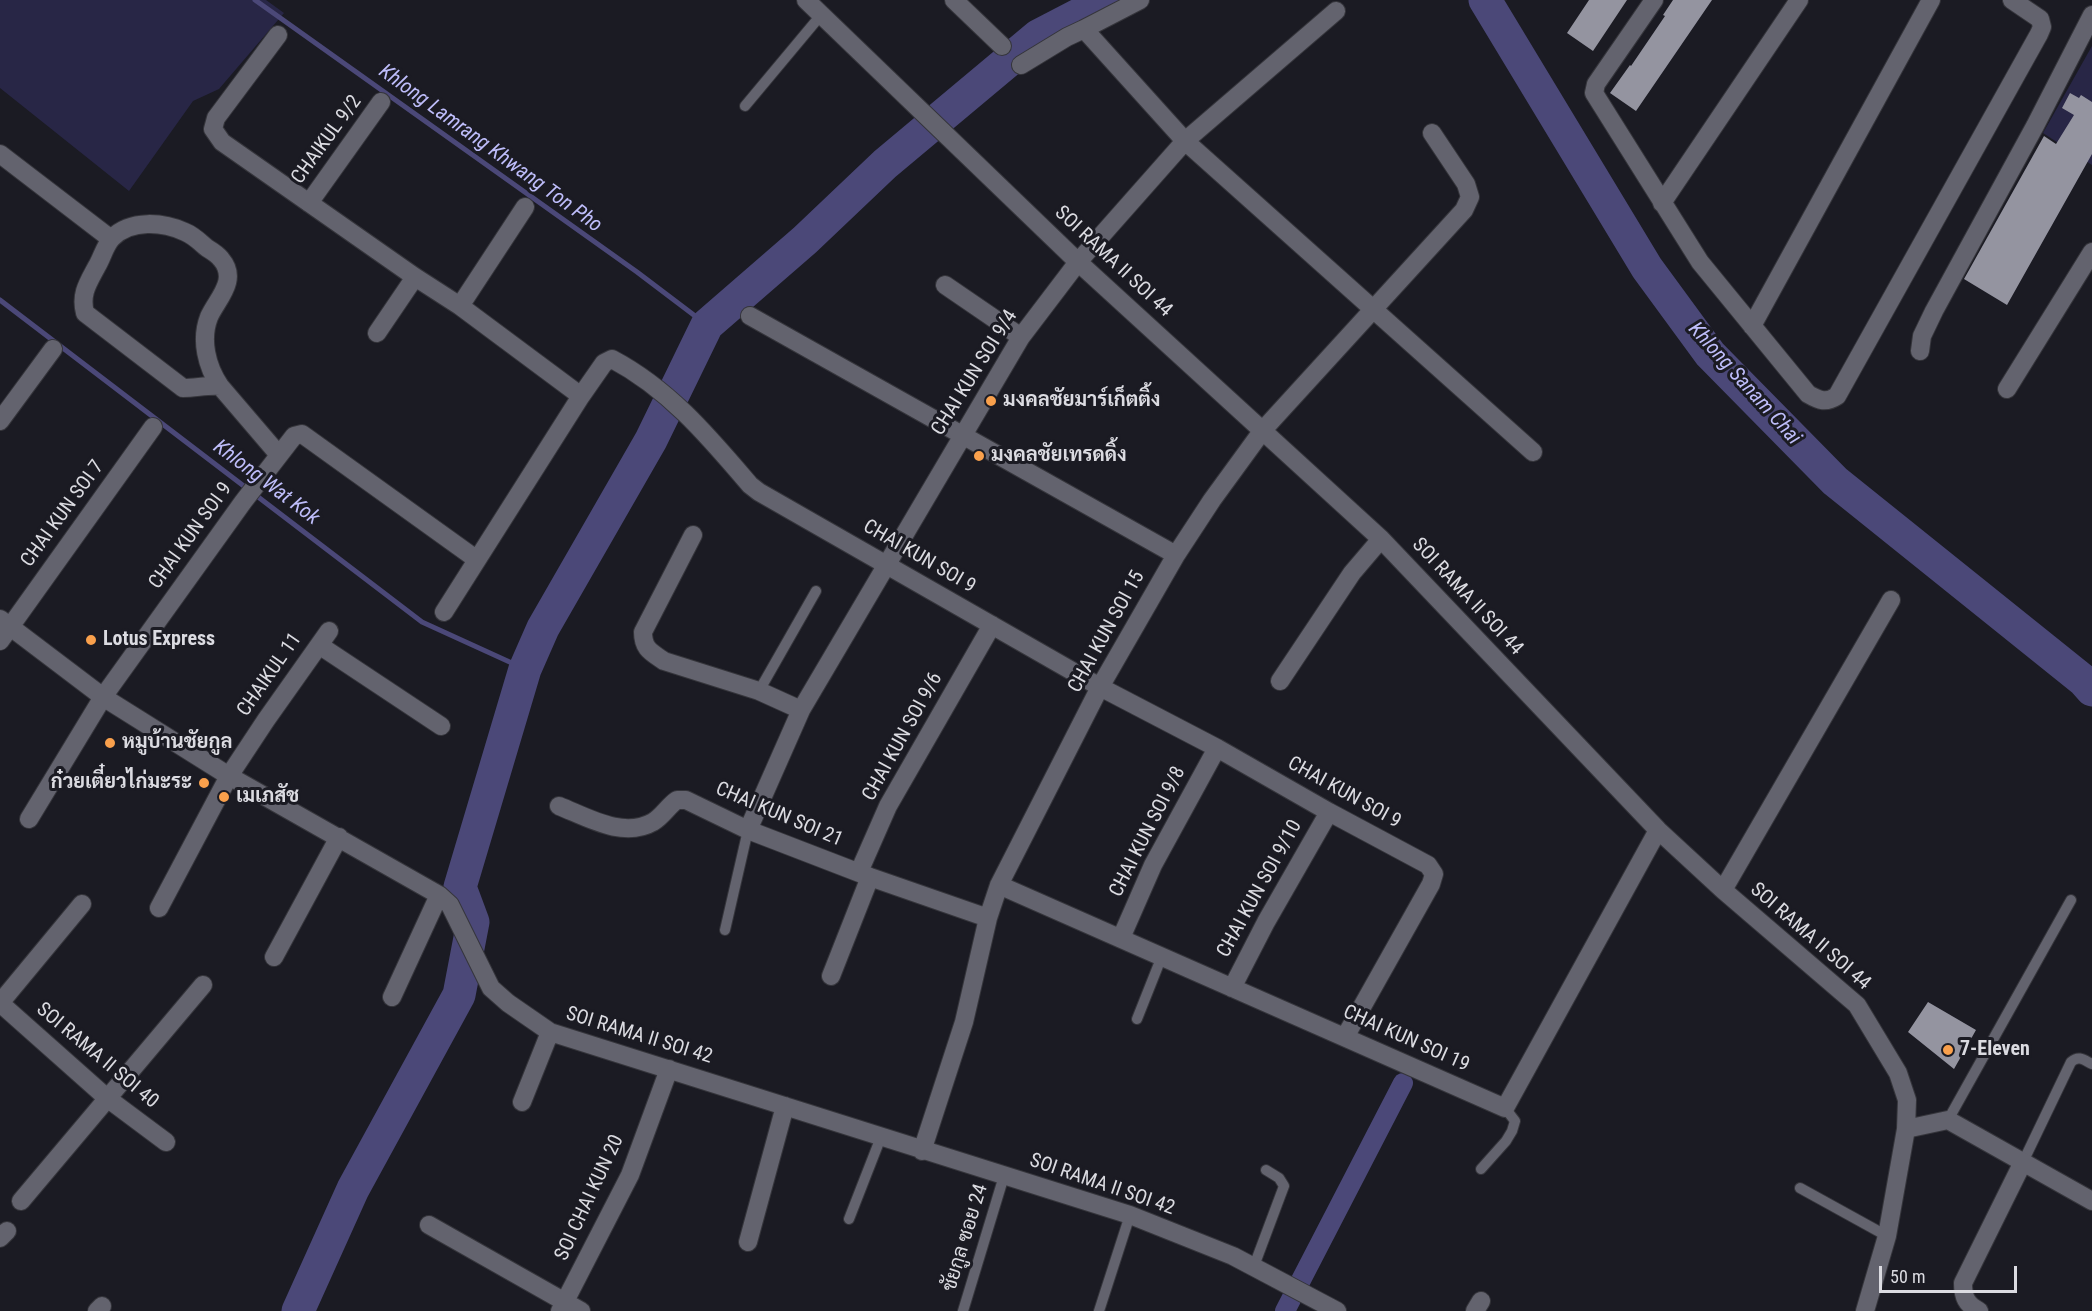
<!DOCTYPE html>
<html>
<head>
<meta charset="utf-8">
<style>
  body { margin:0 }
  #map { position:relative; width:2092px; height:1311px; overflow:hidden; background:#1b1b23; font-family:"Roboto Condensed",sans-serif }
  canvas { display:block }
  .scale { position:absolute; left:1879px; top:1266px; width:138px; height:27px; box-sizing:border-box; border:3px solid #dbdbe1; border-top:0; padding-left:8px; font-size:18px; line-height:21px; white-space:nowrap; color:#dbdbe1; -webkit-text-stroke:4px #1b1b23; paint-order:stroke }
</style>
</head>
<body>
<div id="map">
<canvas width="2092" height="1311"></canvas>
<div class="scale">50 m</div>
</div>
<script>
const ctx = document.querySelector('canvas').getContext('2d');
ctx.lineJoin = 'round';
function fillPath(path, color) {
  ctx.fillStyle = color;
  ctx.fill(path, 'evenodd');
}
function trace(path, color, width, dash) {
  ctx.strokeStyle = color;
  ctx.lineWidth = width;
  ctx.lineCap = dash ? 'butt' : 'round';
  ctx.setLineDash(dash || []);
  ctx.stroke(path);
}
function write(font, color, halo, rows, align = 'center') {
  ctx.font = font + ' "Roboto Condensed",Sarabun,sans-serif';
  ctx.lineWidth = 6;
  ctx.setLineDash([]);
  ctx.textBaseline = 'middle';
  ctx.strokeStyle = halo;
  ctx.fillStyle = color;
  for (const [text, x, y, turn = 0] of rows) {
    ctx.save();
    ctx.translate(x, y);
    ctx.rotate((+turn || 0) * Math.PI / 180);
    ctx.textAlign = isNaN(turn) ? turn : align;
    if (halo) ctx.strokeText(text, 0, 0);
    ctx.fillText(text, 0, 0);
    ctx.restore();
  }
}
fillPath(new Path2D(`
  M0 0H266L284 13 219 89 193 101 129 191 0 88Z
  M2092 46V165L2043 133Z`), '#282646');
trace(new Path2D(`
  M255 0 637 272 707 325
  M0 300 422 622 525 669`), '#4b4878', 5);
trace(new Path2D(`
  M1285 1311 1403 1083`), '#4b4878', 20);
trace(new Path2D(`
  M1485 0 1647 268 1710 354 1835 481 2084 681 2092 690
  M298 1311 353 1189 459 995 473 922 460 887 525 669 543 628 651 440 707 325 805 240 885 164 1038 36 1107 0`), '#4b4878', 33);
fillPath(new Path2D(`
  M1589 0H1627L1593 51 1567 33Z
  M1673 0H1712L1636 111 1610 93 1630 65 1631 66 1665 16 1663 15Z
  M2070 93 2079 98 2081 95 2092 102V154L2007 305 1964 279 2044 136 2056 144 2074 115 2062 108Z
  M1928 1002 1976 1030 1954 1069 1908 1032Z`), '#9494a0');
const lane = new Path2D(`
  M745 106 821 15
  M759 691 816 591
  M725 930 748 830
  M1137 1019 1162 956
  M1948 1120 2071 900
  M2023 1162 2071 1062C2079 1055 2084 1060 2092 1064
  M1481 1169 1506 1141 1512 1131 1515 1121 1505 1108
  M1800 1188 1887 1236
  M849 1219 881 1137
  M1254 1266 1284 1186 1279 1178 1266 1170
  M963 1311 1004 1176
  M1099 1311 1130 1215`);
const street = new Path2D(`
  M806 0 1078 262 1381 539 1658 830 1723 890 1857 1005 1898 1073 1907 1100 1906 1129 1887 1236 1865 1311
  M954 0 1002 46
  M1654 0 1596 84 1594 93 1700 262 1808 394C1820 401 1826 403 1837 396L2039 34 2042 27 2040 19 2012 0
  M1084 29 1140 0
  M278 35 216 118 213 129 222 142 415 277 460 306 581 396
  M1021 65 1067 37 1084 29 1185 141 1533 452
  M0 154 111 239
  M309 203 381 102
  M1662 203 1799 0
  M945 285 1021 337
  M460 306 525 207
  M750 316 1176 555
  M1752 326 1931 0
  M377 333 415 277
  M1920 351 1922 336 1934 311 2035 126 2092 15
  M220 386C207 367 200 340 209 317 217 299 239 280 221 259 218 255 212 251 207 248 200 242 193 235 185 232 163 222 131 219 112 238 105 245 102 258 97 266 88 283 80 294 85 313L183 388C196 388 207 385 220 386L279 455
  M2007 389 2092 252
  M0 421 53 349
  M693 535 643 632C643 649 651 652 664 661L759 691 801 710
  M444 612 581 396 604 363 612 359C669 389 709 437 750 485L759 492 1100 687 1217 748 1329 812 1428 865 1434 874 1431 884 1345 1037
  M0 619 103 697 229 776 439 895 450 905 491 988 508 1003 550 1032 1130 1215 1233 1256 1337 1311
  M0 641 153 427
  M319 645 441 726
  M1280 681 1352 573 1381 539
  M559 806C587 817 623 839 653 822 663 816 668 806 677 800H686L748 830 870 877 988 918
  M29 819 103 697 243 502 294 436 302 434 476 559
  M748 830 801 710 1021 337 1078 262 1185 141 1336 11
  M859 872 888 806 992 625
  M999 885 1505 1108 1658 830
  M1723 890 1891 600
  M159 908 229 776 266 720 329 631
  M1121 938 1153 865 1217 748
  M274 957 339 837
  M831 976 870 877
  M1232 988 1266 922 1329 812
  M392 997 439 895
  M0 1003 107 1098 166 1142
  M0 1003 82 904
  M522 1102 550 1032
  M1906 1129 1948 1120 2092 1201
  M922 1151 964 1022 988 918 999 885 1100 687 1176 555 1212 500 1263 430 1464 210 1470 197 1466 184 1432 133
  M21 1201 203 985
  M429 1225 581 1311
  M0 1238 7 1231
  M748 1242 785 1106
  M97 1311 102 1306
  M560 1311 630 1175 669 1069
  M1475 1311 1481 1301
  M1979 1311C1966 1304 1963 1297 1963 1283L2023 1162`);
trace(lane, '#35353b', 12);
trace(street, '#35353b', 20);
trace(lane, '#63636e', 10);
trace(street, '#63636e', 18);
for (const [x, y, r, color] of [
  [991,401,6,"#f9a04c"],
  [979,456,6,"#f9a04c"],
  [91,640,6,"#f9a04c"],
  [110,743,6,"#f9a04c"],
  [204,783,6,"#f9a04c"],
  [224,797,6,"#f9a04c"],
  [1948,1050,6,"#f9a04c"]
]) {
  const dot = new Path2D();
  dot.arc(x, y, r, 0, 2 * Math.PI);
  ctx.fillStyle = color;
  ctx.fill(dot);
  trace(dot, '#1b1b23', 2);
}
write('20px', '#dbdbe1', '#1b1b23', [
  ["CHAIKUL 9/2",327,140,-54],
  ["SOI RAMA II SOI 44",1113,262,43],
  ["CHAI KUN SOI 9/4",975,373,-58],
  ["CHAI KUN SOI 7",63,514,-54],
  ["CHAI KUN SOI 9",191,536,-54],
  ["CHAI KUN SOI 9",919,557,30],
  ["SOI RAMA II SOI 44",1467,597,47],
  ["CHAI KUN SOI 15",1107,632,-61],
  ["CHAIKUL 11",270,675,-55],
  ["CHAI KUN SOI 9/6",903,737,-61],
  ["CHAI KUN SOI 9",1344,793,29],
  ["CHAI KUN SOI 21",779,815,23],
  ["CHAI KUN SOI 9/8",1148,832,-63],
  ["CHAI KUN SOI 9/10",1260,889,-61],
  ["SOI RAMA II SOI 44",1810,937,41],
  ["SOI RAMA II SOI 42",639,1036,17],
  ["CHAI KUN SOI 19",1406,1039,24],
  ["SOI RAMA II SOI 40",97,1056,40],
  ["SOI RAMA II SOI 42",1102,1185,19],
  ["SOI CHAI KUN 20",590,1198,-65],
  ["ชัยกูล ซอย 24",966,1238,-73]
]);
write('bold 20px', '#dbdbe1', '#1b1b23', [
  ["มงคลชัยมาร์เก็ตติ้ง",1003,401],
  ["มงคลชัยเทรดดิ้ง",991,456],
  ["Lotus Express",103,640],
  ["หมูบ้านชัยกูล",122,743],
  ["ก๋วยเตี๋ยวไก่มะระ",192,783,"right"],
  ["เมเภสัช",236,797],
  ["7-Eleven",1960,1050]
], 'left');
write('italic 21px', '#bebdfa', '#1b1b23', [
  ["Khlong Lamrang Khwang Ton Pho",490,149,36],
  ["Khlong Sanam Chai",1744,384,48],
  ["Khlong Wat Kok",266,483,37]
]);
</script>
</body>
</html>
